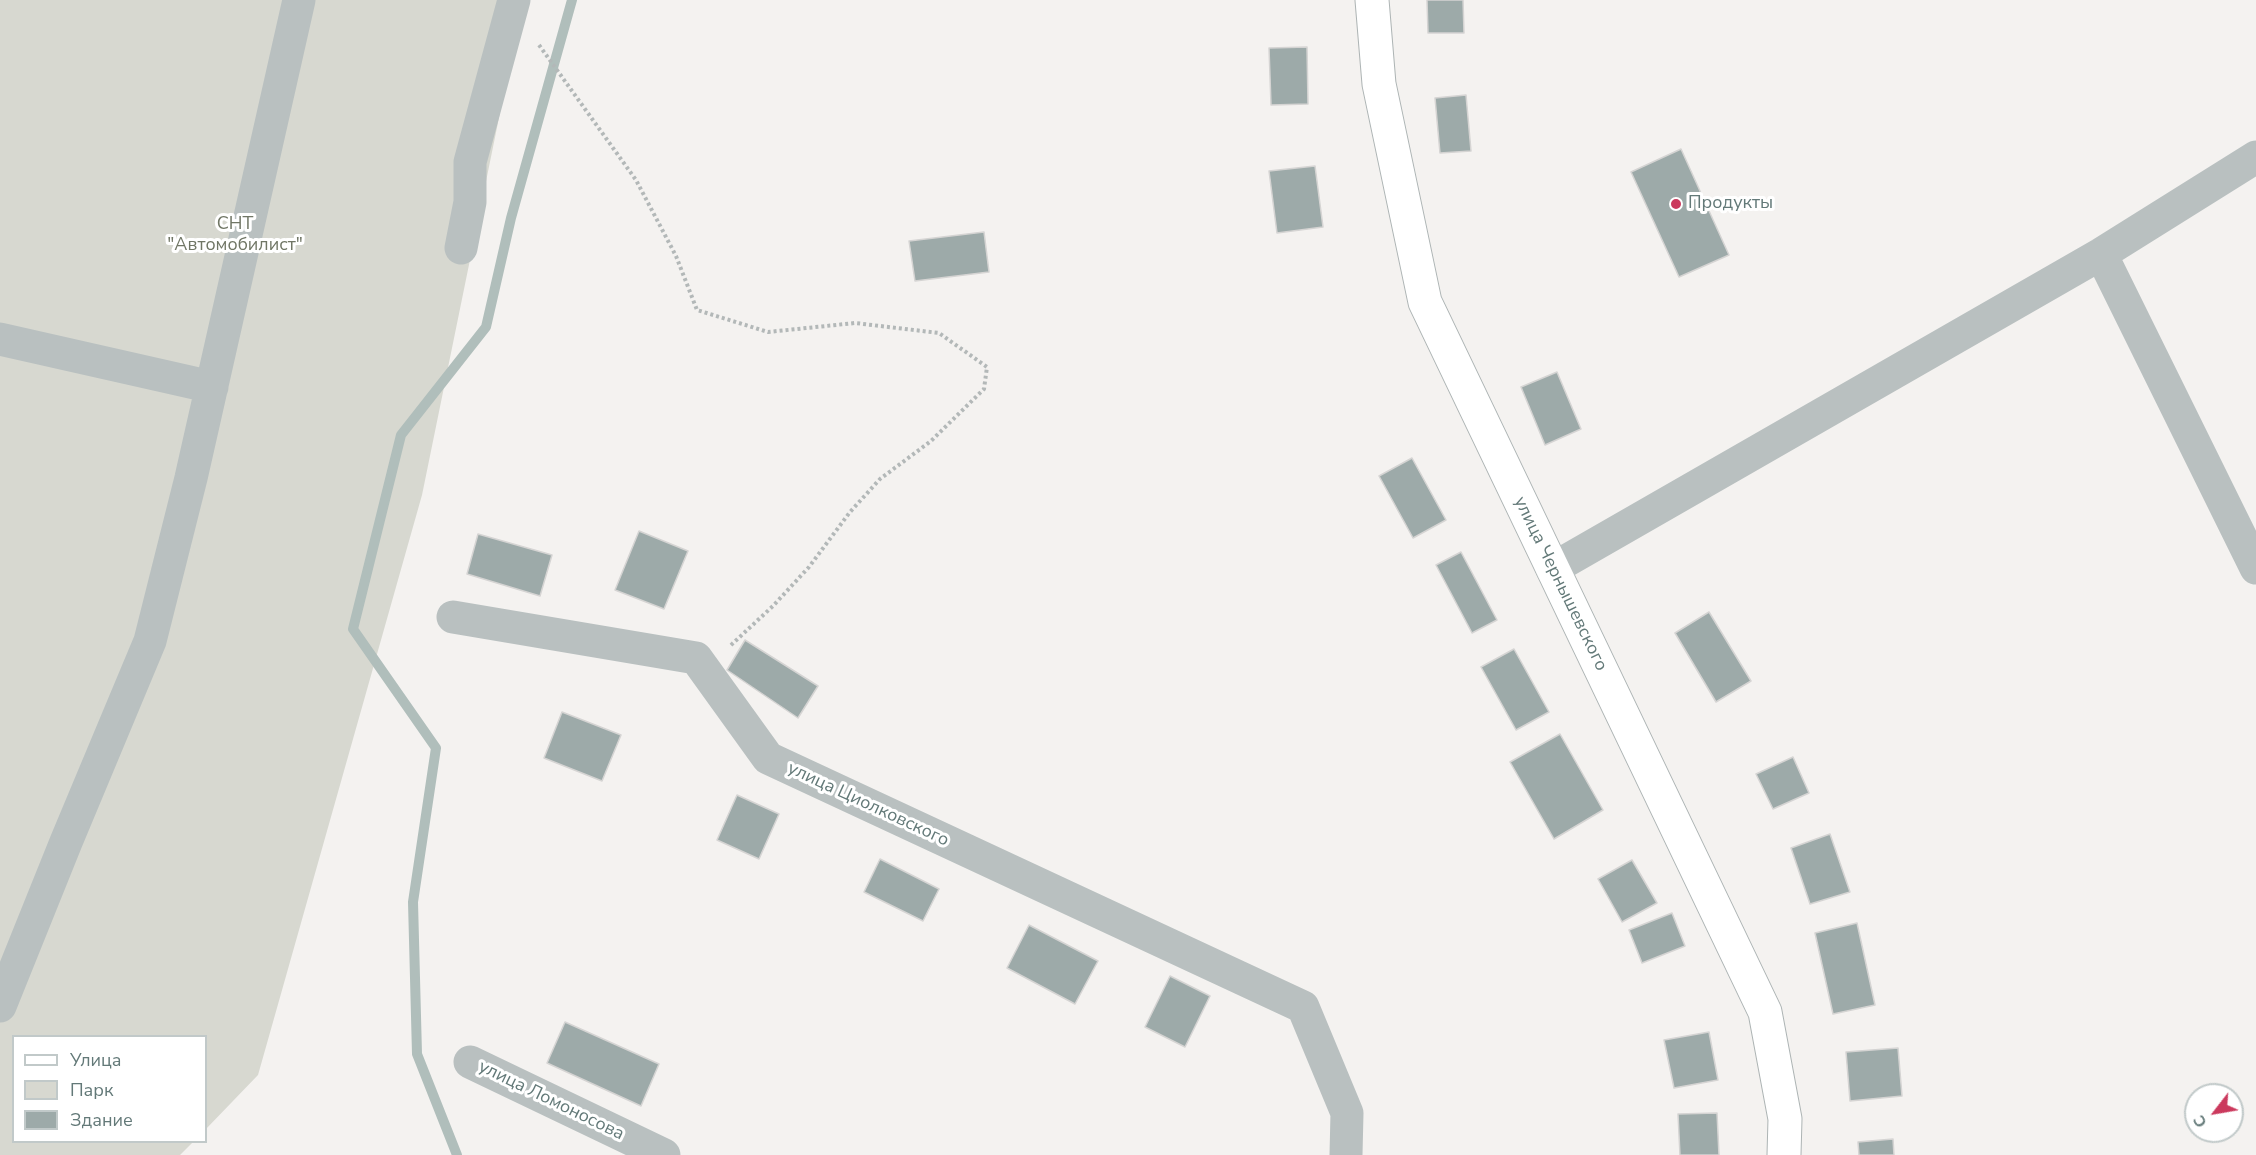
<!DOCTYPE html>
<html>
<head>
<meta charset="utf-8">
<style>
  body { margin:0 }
  #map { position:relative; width:2256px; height:1155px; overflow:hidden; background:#f4f2f0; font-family:"Nunito Sans",sans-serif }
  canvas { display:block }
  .legend { position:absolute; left:12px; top:1035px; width:195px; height:108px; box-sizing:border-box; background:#fff; border:2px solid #c1c9c9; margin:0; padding:8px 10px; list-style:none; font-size:18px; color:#637978 }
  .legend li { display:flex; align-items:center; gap:12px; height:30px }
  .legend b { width:30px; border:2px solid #c1c9c9 }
  .north { position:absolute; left:2184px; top:1083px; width:60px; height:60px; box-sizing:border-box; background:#fff; border:2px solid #c1c9c9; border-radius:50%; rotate:239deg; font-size:16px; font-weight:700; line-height:24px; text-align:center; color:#637978 }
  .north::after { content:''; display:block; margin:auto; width:21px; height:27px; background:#cb395d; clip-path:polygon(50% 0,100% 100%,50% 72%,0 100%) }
</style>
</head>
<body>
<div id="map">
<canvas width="2256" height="1155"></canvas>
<ul class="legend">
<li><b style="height:8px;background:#fff"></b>Улица</li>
<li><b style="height:16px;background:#d7d8d0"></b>Парк</li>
<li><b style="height:16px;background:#9daaa9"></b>Здание</li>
</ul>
<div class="north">С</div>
</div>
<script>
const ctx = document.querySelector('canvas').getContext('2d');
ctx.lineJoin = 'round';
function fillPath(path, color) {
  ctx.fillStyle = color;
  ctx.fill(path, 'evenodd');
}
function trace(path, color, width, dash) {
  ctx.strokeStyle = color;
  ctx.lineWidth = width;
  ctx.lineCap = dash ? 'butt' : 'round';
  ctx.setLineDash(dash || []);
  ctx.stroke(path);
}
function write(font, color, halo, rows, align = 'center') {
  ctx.font = font + ' "Nunito Sans",sans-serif';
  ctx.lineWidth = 6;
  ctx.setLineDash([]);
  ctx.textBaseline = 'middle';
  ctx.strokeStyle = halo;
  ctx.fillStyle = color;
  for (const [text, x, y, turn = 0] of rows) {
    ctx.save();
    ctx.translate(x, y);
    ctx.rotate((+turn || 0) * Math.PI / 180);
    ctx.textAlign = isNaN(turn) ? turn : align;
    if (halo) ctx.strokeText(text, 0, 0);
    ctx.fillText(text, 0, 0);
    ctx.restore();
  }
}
fillPath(new Path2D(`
  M0 0H523L422 495 258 1075 206 1129V1036H14V1142H193L180 1155H0Z`), '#d7d8d0');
trace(new Path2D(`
  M457 1155 417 1054 413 902 436 748 353 629 401 435 486 327 511 218 572 0`), '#b0bebb', 10);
const building = new Path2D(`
  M1427 0H1463L1464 33H1428Z
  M1307 47 1308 104 1271 105 1269 48Z
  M1466 95 1471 151 1440 153 1435 98Z
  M1681 149 1729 255 1679 277 1631 172Z
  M1315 166 1323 227 1277 233 1269 171Z
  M984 232 989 272 915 281 909 241Z
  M1557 372 1581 429 1545 445 1521 387Z
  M1412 458 1446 520 1413 538 1379 476Z
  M639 531 688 551 664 609 615 590Z
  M478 534 552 555 540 596 467 574Z
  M1461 552 1497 620 1472 633 1436 565Z
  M1709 612 1751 681 1716 702 1675 633Z
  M745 640 818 686 798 718 727 670Z
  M1514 649 1549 712 1516 730 1481 667Z
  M562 712 621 735 602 781 544 758Z
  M1560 734 1603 810 1554 839 1510 762Z
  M1793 757 1809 793 1773 809 1756 774Z
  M737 795 779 814 759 859 717 840Z
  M1830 834 1850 892 1810 904 1791 848Z
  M880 859 939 889 923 921 864 892Z
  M1632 860 1657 903 1622 922 1598 879Z
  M1672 913 1685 946 1642 963 1629 930Z
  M1857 923 1875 1005 1833 1014 1815 933Z
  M1029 925 1098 961 1075 1004 1007 968Z
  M1170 976 1210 996 1185 1047 1145 1027Z
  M565 1022 659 1064 641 1106 547 1063Z
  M1709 1032 1718 1080 1674 1088 1664 1040Z
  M1898 1048 1902 1096 1850 1101 1846 1052Z
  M1717 1113 1719 1155H1680L1678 1114Z
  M1893 1139 1894 1155H1859L1858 1142Z`);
fillPath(building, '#9daaa9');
trace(building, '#d5d4d3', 1.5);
const major = new Path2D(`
  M1372 0 1379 84 1425 302 1765 1012 1785 1119 1784 1155`);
trace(major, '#adb4b4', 35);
trace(new Path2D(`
  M539 45 636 180 676 256 697 310 768 332 855 323 939 333 987 367 984 389 931 441 880 479 850 512 809 567 773 606 730 646`), '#b3b8b8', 4, [3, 3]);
trace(new Path2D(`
  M461 248 470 202V162L514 0
  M2101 254 2256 568
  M0 339 212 387
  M1552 569 2101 254 2256 157
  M453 617 696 658 768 758 1303 1007 1347 1113 1346 1155
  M0 1006 66 842 150 641 191 478 299 0
  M470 1062 664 1155`), '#b9c0c0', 33);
trace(major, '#fff', 33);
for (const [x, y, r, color] of [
  [1676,204,6,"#cb395d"]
]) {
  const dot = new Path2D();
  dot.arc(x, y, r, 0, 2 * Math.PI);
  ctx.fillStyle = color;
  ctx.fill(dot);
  trace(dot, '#fff', 2);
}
write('18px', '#637978', '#fff', [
  ["Продукты",1688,204]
], 'left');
write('18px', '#707665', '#fff', [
  ["СНТ",235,225],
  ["\"Автомобилист\"",235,246]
]);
write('18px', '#637978', '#fff', [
  ["улица Чернышевского",1560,584,64],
  ["улица Циолковского",868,805,25],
  ["улица Ломоносова",551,1101,26]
]);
</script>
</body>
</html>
